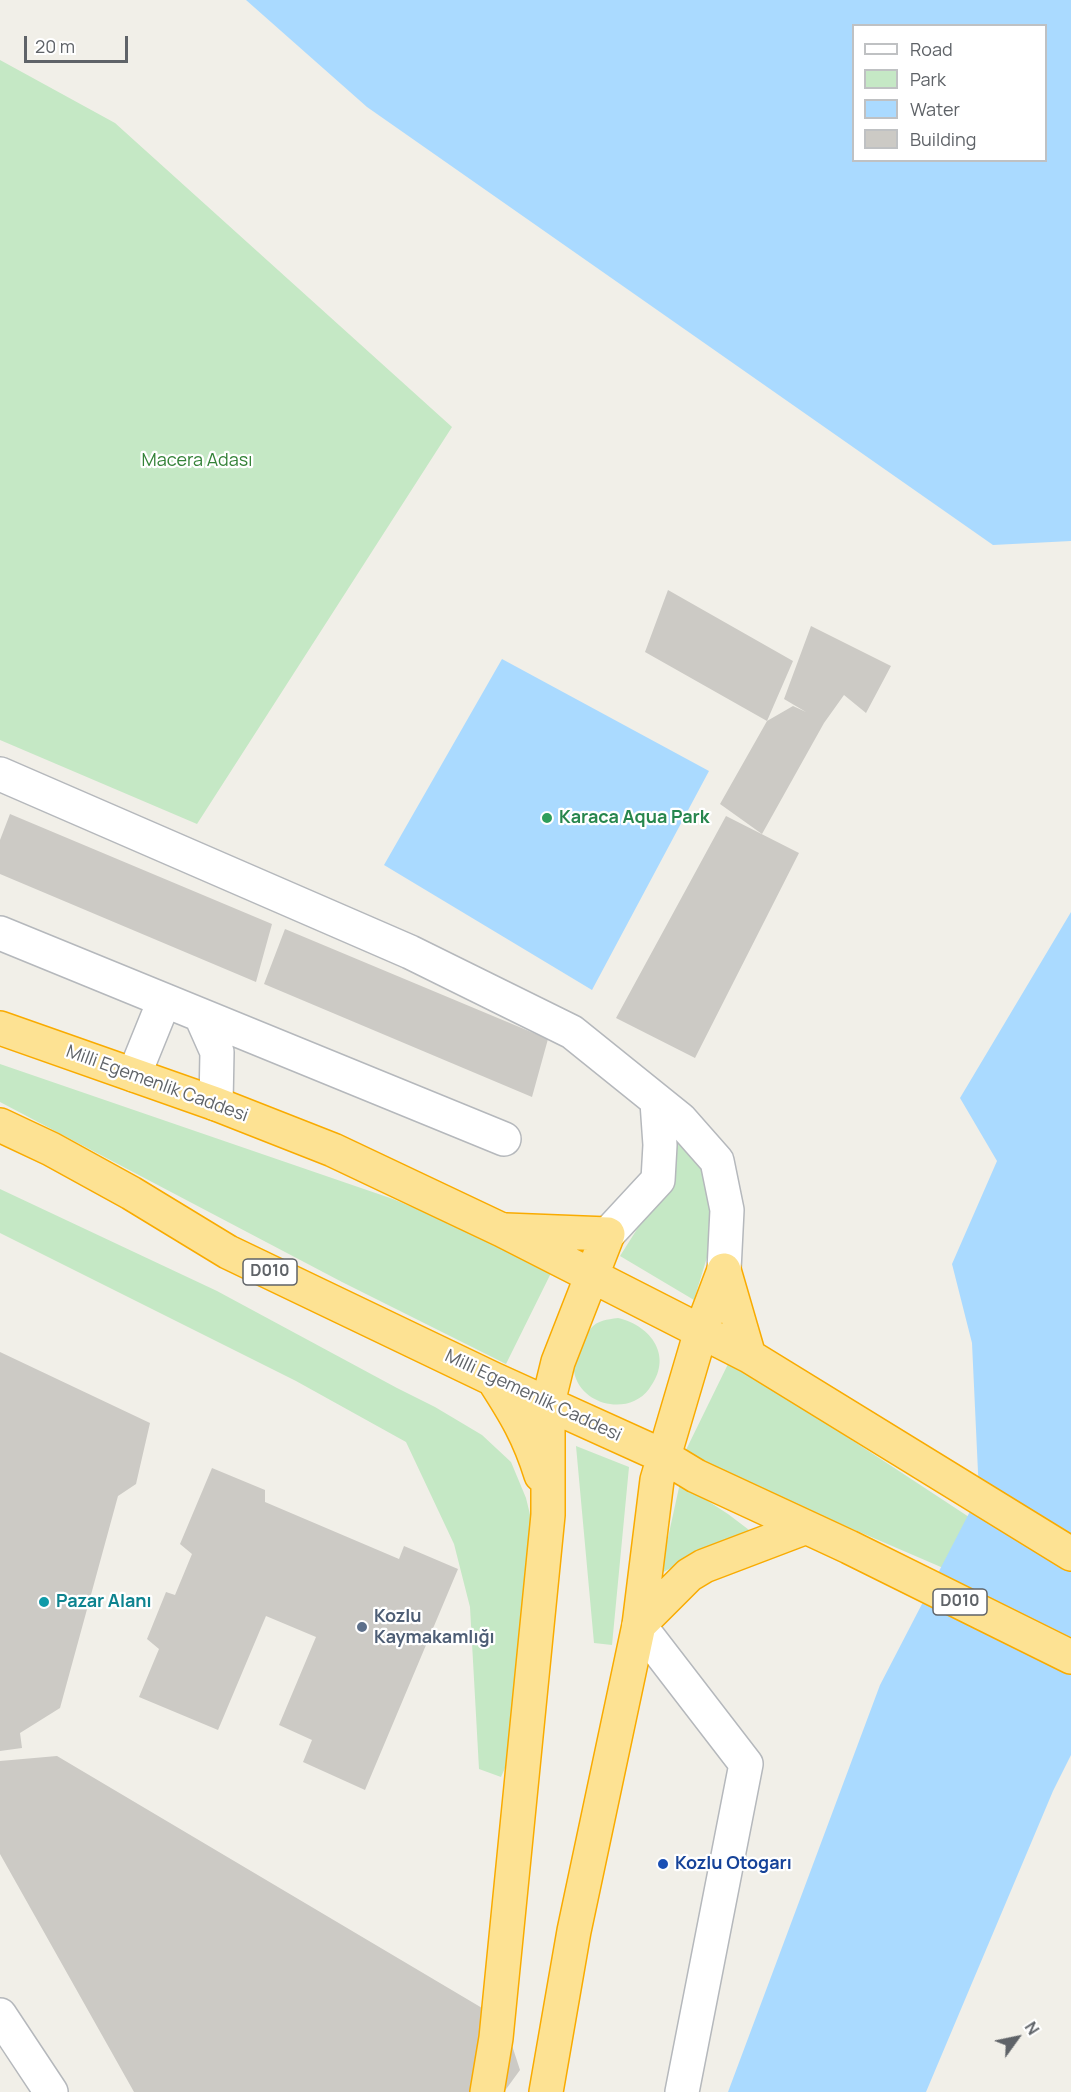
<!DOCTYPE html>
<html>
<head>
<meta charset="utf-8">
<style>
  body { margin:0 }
  #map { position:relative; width:1071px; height:2092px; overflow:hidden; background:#f1efe8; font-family:Manrope,sans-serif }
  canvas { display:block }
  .legend { position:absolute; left:852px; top:24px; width:195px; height:138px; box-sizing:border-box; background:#fff; border:2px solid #bfc1c3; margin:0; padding:8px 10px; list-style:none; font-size:18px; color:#5f6368 }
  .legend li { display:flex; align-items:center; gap:12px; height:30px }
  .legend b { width:30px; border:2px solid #bfc1c3 }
  .north { position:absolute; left:987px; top:2008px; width:60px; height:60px; -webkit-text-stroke:4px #fff; paint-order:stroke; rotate:57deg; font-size:16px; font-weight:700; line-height:24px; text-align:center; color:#5f6368 }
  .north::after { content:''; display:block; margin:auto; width:21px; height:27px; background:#5f6368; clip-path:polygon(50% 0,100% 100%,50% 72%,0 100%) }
  .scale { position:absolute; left:24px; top:36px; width:104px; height:27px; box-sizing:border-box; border:3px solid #5f6368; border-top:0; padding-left:8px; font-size:18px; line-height:21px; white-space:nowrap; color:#5f6368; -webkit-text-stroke:4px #fff; paint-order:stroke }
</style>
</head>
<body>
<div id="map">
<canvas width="1071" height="2092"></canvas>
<ul class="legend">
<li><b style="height:8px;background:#fff"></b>Road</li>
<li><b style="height:16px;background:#c5e8c5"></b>Park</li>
<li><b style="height:16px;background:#aadaff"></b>Water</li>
<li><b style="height:16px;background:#cccac5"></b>Building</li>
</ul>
<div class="north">N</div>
<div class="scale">20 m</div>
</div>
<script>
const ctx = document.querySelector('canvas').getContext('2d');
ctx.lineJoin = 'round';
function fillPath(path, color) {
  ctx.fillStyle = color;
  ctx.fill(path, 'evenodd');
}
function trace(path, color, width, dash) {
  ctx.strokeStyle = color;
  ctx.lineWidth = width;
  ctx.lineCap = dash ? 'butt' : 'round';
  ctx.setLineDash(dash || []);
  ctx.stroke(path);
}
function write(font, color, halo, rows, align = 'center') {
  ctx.font = font + ' Manrope,sans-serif';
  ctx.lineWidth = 4.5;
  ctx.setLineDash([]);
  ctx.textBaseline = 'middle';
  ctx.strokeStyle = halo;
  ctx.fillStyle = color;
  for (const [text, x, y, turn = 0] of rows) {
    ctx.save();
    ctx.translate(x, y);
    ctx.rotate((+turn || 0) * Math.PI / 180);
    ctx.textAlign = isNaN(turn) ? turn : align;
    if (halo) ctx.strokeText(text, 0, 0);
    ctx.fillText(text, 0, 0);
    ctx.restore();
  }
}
fillPath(new Path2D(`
  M0 60 115 123 452 427 197 824 0 740Z
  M0 1064 393 1199 554 1267 506 1364 342 1282 0 1102Z
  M676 1129 703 1161 712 1208 708 1254 694 1300 620 1256 646 1215Z
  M0 1189 217 1291 397 1388 435 1407 482 1435 511 1462 526 1498 534 1531 512 1752 501 1777 479 1769 470 1607 454 1544 406 1442 296 1381 0 1233Z
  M618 1318C652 1326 674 1357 649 1389 630 1415 585 1407 575 1376 575 1375 573 1368 573 1367 574 1360 579 1352 582 1346 591 1324 594 1321 618 1318Z
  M730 1360 1071 1584V1623L683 1456Z
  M576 1446 629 1467 612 1645 594 1643Z
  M680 1483 728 1514 757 1536 718 1542 660 1574Z`), '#c5e8c5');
fillPath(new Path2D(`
  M246 0H1071V541L993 545 367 107ZM854 26H1046V160H854Z
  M502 659 709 771 592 990 384 865Z
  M1071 912V1755L1053 1791 926 2092H728L880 1685 979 1494 972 1343 952 1264 997 1161 960 1098Z`), '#aadaff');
fillPath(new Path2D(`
  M668 590 793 661 767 721 793 706 806 712 784 699 811 626 891 666 866 713 844 695 824 723 762 834 720 804 767 721 645 652Z
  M10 814 272 924 256 982 0 874V840Z
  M726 816 799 853 695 1058 616 1018Z
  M285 929 548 1039 532 1097 264 984Z
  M0 1352 150 1423 136 1484 118 1496 60 1708 20 1733 22 1748 0 1751Z
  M212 1468 265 1490V1502L399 1559 404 1546 458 1569 365 1790 303 1762 312 1740 279 1725 316 1637 266 1616 218 1730 139 1697 159 1649 147 1639 166 1592 175 1595 192 1554 180 1544Z
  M57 1756 504 2021 520 2070 504 2092H134L0 1854V1761Z`), '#cccac5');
const minor = new Path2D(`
  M0 774 410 952 572 1032 680 1119 717 1161 727 1210 724 1270
  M0 933 504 1139
  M201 1016 217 1052 216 1104
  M134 1075 164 1001
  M608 1234 658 1180 660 1145 657 1102
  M639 1625 746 1764 682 2092
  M0 2015 51 2092`);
const highway = new Path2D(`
  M0 1028 216 1104 333 1150 502 1230 749 1356 1071 1554
  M0 1125 51 1149 131 1193 228 1252 493 1379 663 1456 696 1476 849 1547 1071 1657
  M724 1270 749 1356
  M493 1379C515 1413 529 1436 541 1475
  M639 1625 689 1575 704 1566 804 1528
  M487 2092 496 2038 548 1515V1403L558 1362 608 1234 506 1230
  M546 2092 574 1931 639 1625 657 1480 701 1331 724 1270`);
trace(minor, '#b5b8bc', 36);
trace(highway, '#f9ab00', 36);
trace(minor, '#fff', 33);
trace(highway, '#fde293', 33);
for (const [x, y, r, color] of [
  [547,818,6,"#2e9e5b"],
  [44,1602,6,"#0f9aa8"],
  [362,1627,6,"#5c6f8a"],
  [663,1864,6,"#1a4fb4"]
]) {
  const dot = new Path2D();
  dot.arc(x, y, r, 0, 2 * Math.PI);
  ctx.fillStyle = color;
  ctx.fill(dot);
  trace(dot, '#fff', 2);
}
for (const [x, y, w] of [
  [270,1272,54],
  [960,1602,54]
]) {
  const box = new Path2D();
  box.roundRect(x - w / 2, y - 13, w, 26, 4.5);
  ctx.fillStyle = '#fff';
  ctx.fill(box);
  trace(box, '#5f6368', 1.5);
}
write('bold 16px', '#5f6368', null, [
  ["D010",270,1272],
  ["D010",960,1602]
]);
write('18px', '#348238', '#fff', [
  ["Macera Adası",197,461]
]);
write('bold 18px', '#27864d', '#fff', [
  ["Karaca Aqua Park",559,818]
], 'left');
write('18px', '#5f6368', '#fff', [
  ["Milli Egemenlik Caddesi",157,1084,20],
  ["Milli Egemenlik Caddesi",533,1396,25]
]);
write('bold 18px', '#0d838f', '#fff', [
  ["Pazar Alanı",56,1602]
], 'left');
write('bold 18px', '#4e5e75', '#fff', [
  ["Kozlu",374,1617],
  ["Kaymakamlığı",374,1638]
], 'left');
write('bold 18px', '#164399', '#fff', [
  ["Kozlu Otogarı",675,1864]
], 'left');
</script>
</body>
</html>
